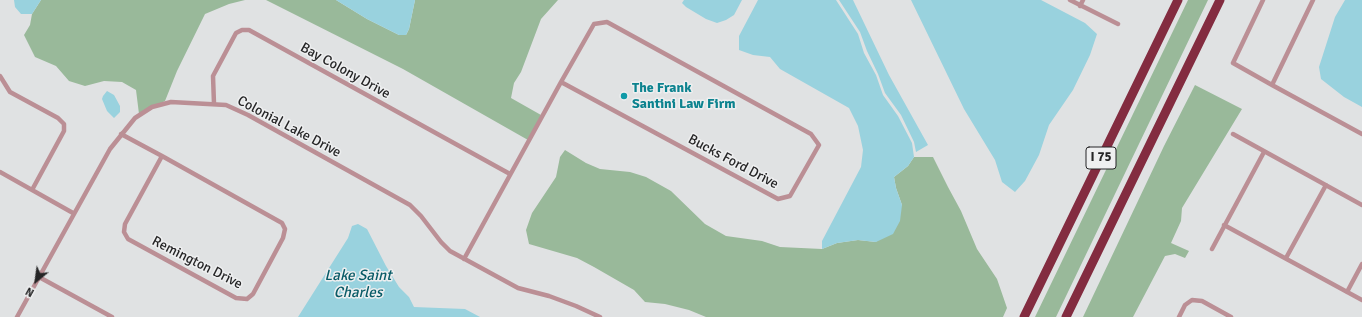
<!DOCTYPE html>
<html>
<head>
<meta charset="utf-8">
<style>
  body { margin:0 }
  #map { position:relative; width:1362px; height:317px; overflow:hidden; background:#e0e2e3; font-family:Signika,sans-serif }
  canvas { display:block }
  .north { position:absolute; left:16px; top:261px; width:40px; height:40px; -webkit-text-stroke:3px #eeeff0; paint-order:stroke; rotate:209deg; font-size:11px; font-weight:700; line-height:16px; text-align:center; color:#252526 }
  .north::after { content:''; display:block; margin:auto; width:14px; height:18px; background:#252526; clip-path:polygon(50% 0,100% 100%,50% 72%,0 100%) }
</style>
</head>
<body>
<div id="map">
<canvas width="1362" height="317"></canvas>
<div class="north">N</div>
</div>
<script>
const c = document.querySelector('canvas').getContext('2d');
c.lineJoin = 'round';
function fill(path, color) {
  c.fillStyle = color;
  c.fill(path, 'evenodd');
}
function toPath(rows) {
  const path = new Path2D();
  for (const r of rows) {
    path.moveTo(r[0], r[1]);
    for (let i = 2; i < r.length; i += 2) path.lineTo(r[i], r[i + 1]);
  }
  return path;
}
function strokePath(path, color, width, dash) {
  c.strokeStyle = color;
  c.lineWidth = width;
  c.lineCap = dash ? 'butt' : 'round';
  c.setLineDash(dash || []);
  c.stroke(path);
}
function label(font, color, halo, rows, align = 'center') {
  c.font = font + ' Signika,sans-serif';
  c.lineWidth = 3;
  c.setLineDash([]);
  c.textBaseline = 'middle';
  c.strokeStyle = halo;
  c.fillStyle = color;
  for (const [text, x, y, turn = 0] of rows) {
    c.save();
    c.translate(x, y);
    c.rotate((+turn || 0) * Math.PI / 180);
    c.textAlign = isNaN(turn) ? turn : align;
    if (halo) c.strokeText(text, 0, 0);
    c.fillText(text, 0, 0);
    c.restore();
  }
}
const green = toPath([
  [41,0,245,0,229,4,205,14,177,71,165,101,139,114,136,90,122,82,104,81,85,86,69,81,56,66,35,57,24,35,30,25,32,14],
  [266,0,336,0,367,19,399,35,406,35,409,29,415,0,558,0,541,19,521,72,514,83,511,98,541,115,528,140,403,69],
  [1188,0,1208,0,1056,317,1035,317],
  [1195,85,1242,109,1182,208,1181,221,1171,243,1189,251,1185,258,1175,254,1165,256,1133,317,1083,317,1164,146],
  [565,150,586,163,600,169,630,172,646,177,671,191,705,224,726,236,762,241,780,247,822,249,837,243,858,240,876,242,902,205,896,188,894,177,908,166,914,157,933,157,948,187,961,211,977,249,997,279,1007,308,1003,317,706,317,689,310,665,304,645,302,634,290,594,267,577,258,529,244,526,230,532,213,556,177,560,157]
]);
const water = toPath([
  [14,0,41,0,32,14,21,14,15,7],
  [336,0,415,0,409,29,406,35,399,35,367,19],
  [684,0,742,0,734,15,726,20,717,23,706,19,686,7,682,3],
  [758,0,836,0,858,34,864,53,876,75,883,95,898,116,912,143,914,157,908,166,894,177,896,188,902,205,900,221,893,234,876,242,858,240,837,243,822,249,822,241,861,167,863,150,858,126,849,108,780,69,770,57,753,55,739,50,739,36],
  [839,0,853,0,889,75,928,145,916,152,914,142,901,115,885,93,878,74,867,51,860,32],
  [911,0,1041,0,1085,23,1097,34,1090,55,1073,90,1049,125,1039,155,1025,181,1015,192,1002,182,995,160,964,109],
  [1345,0,1362,0,1362,107,1344,97,1321,79,1319,67,1335,17],
  [107,91,114,95,120,106,120,112,114,118,107,111,102,99,103,96],
  [358,224,367,229,386,266,399,287,409,297,414,307,465,309,480,317,298,317,348,238,352,226]
]);
const street = toPath([
  [1070,0,1118,24],
  [1263,0,1233,63,1272,85,1362,134],
  [1080,6,1083,0],
  [607,22,811,134,819,145,790,196,778,199,561,82,594,24,607,22],
  [0,76,10,92,58,118,64,124,64,131,32,190],
  [1272,85,1313,0],
  [214,104,213,76,236,33,242,30,249,30,510,174],
  [121,134,162,156],
  [1233,134,1362,205],
  [162,156,282,223,285,229,283,238,253,294,247,299,236,298,128,239,124,232,125,224,162,156],
  [0,172,73,213],
  [1224,225,1362,300],
  [1212,249,1264,152],
  [1286,258,1326,185],
  [464,259,561,82],
  [39,277,112,317],
  [1347,292,1362,264],
  [17,317,110,149,135,118,152,107,171,102,226,105,248,115,410,205,421,216,441,242,450,251,518,288,549,296,576,306,600,317],
  [1179,317,1185,305,1192,300,1202,301,1231,317]
]);
const highway = toPath([
  [1024,317,1178,0],
  [1066,317,1220,0]
]);
const markers = [
  [624,96,4,"#0f9aa8"]
];
const shields = [
  [1101,158,30]
];
const shieldNames = [
  ["I 75",1101,158]
];
const streetNames = [
  ["Bay Colony Drive",345,71,29],
  ["Colonial Lake Drive",289,127,28],
  ["Bucks Ford Drive",733,162,28],
  ["Remington Drive",197,263,27]
];
const cultureNames = [
  ["The Frank",632,88],
  ["Santini Law Firm",632,104]
];
const waterNames = [
  ["Lake Saint",358,276],
  ["Charles",358,293]
];
fill(green, '#99b99a');
fill(water, '#99d2de');
strokePath(street, '#bb8f95', 4.5);
strokePath(highway, '#832c40', 9);
for (const [x, y, r, color] of markers) {
  const dot = new Path2D();
  dot.arc(x, y, r, 0, 2 * Math.PI);
  c.fillStyle = color;
  c.fill(dot);
  strokePath(dot, '#eeeff0', 1.5);
}
for (const [x, y, w] of shields) {
  const box = new Path2D();
  box.roundRect(x - w / 2, y - 11, w, 22, 3);
  c.fillStyle = '#eeeff0';
  c.fill(box);
  strokePath(box, '#252526', 1);
}
label('bold 13px', '#252526', null, shieldNames);
label('14px', '#252526', '#eeeff0', streetNames);
label('bold 14px', '#0d838f', '#eeeff0', cultureNames, 'left');
label('italic 15px', '#095b67', '#eeeff0', waterNames);
</script>
</body>
</html>
